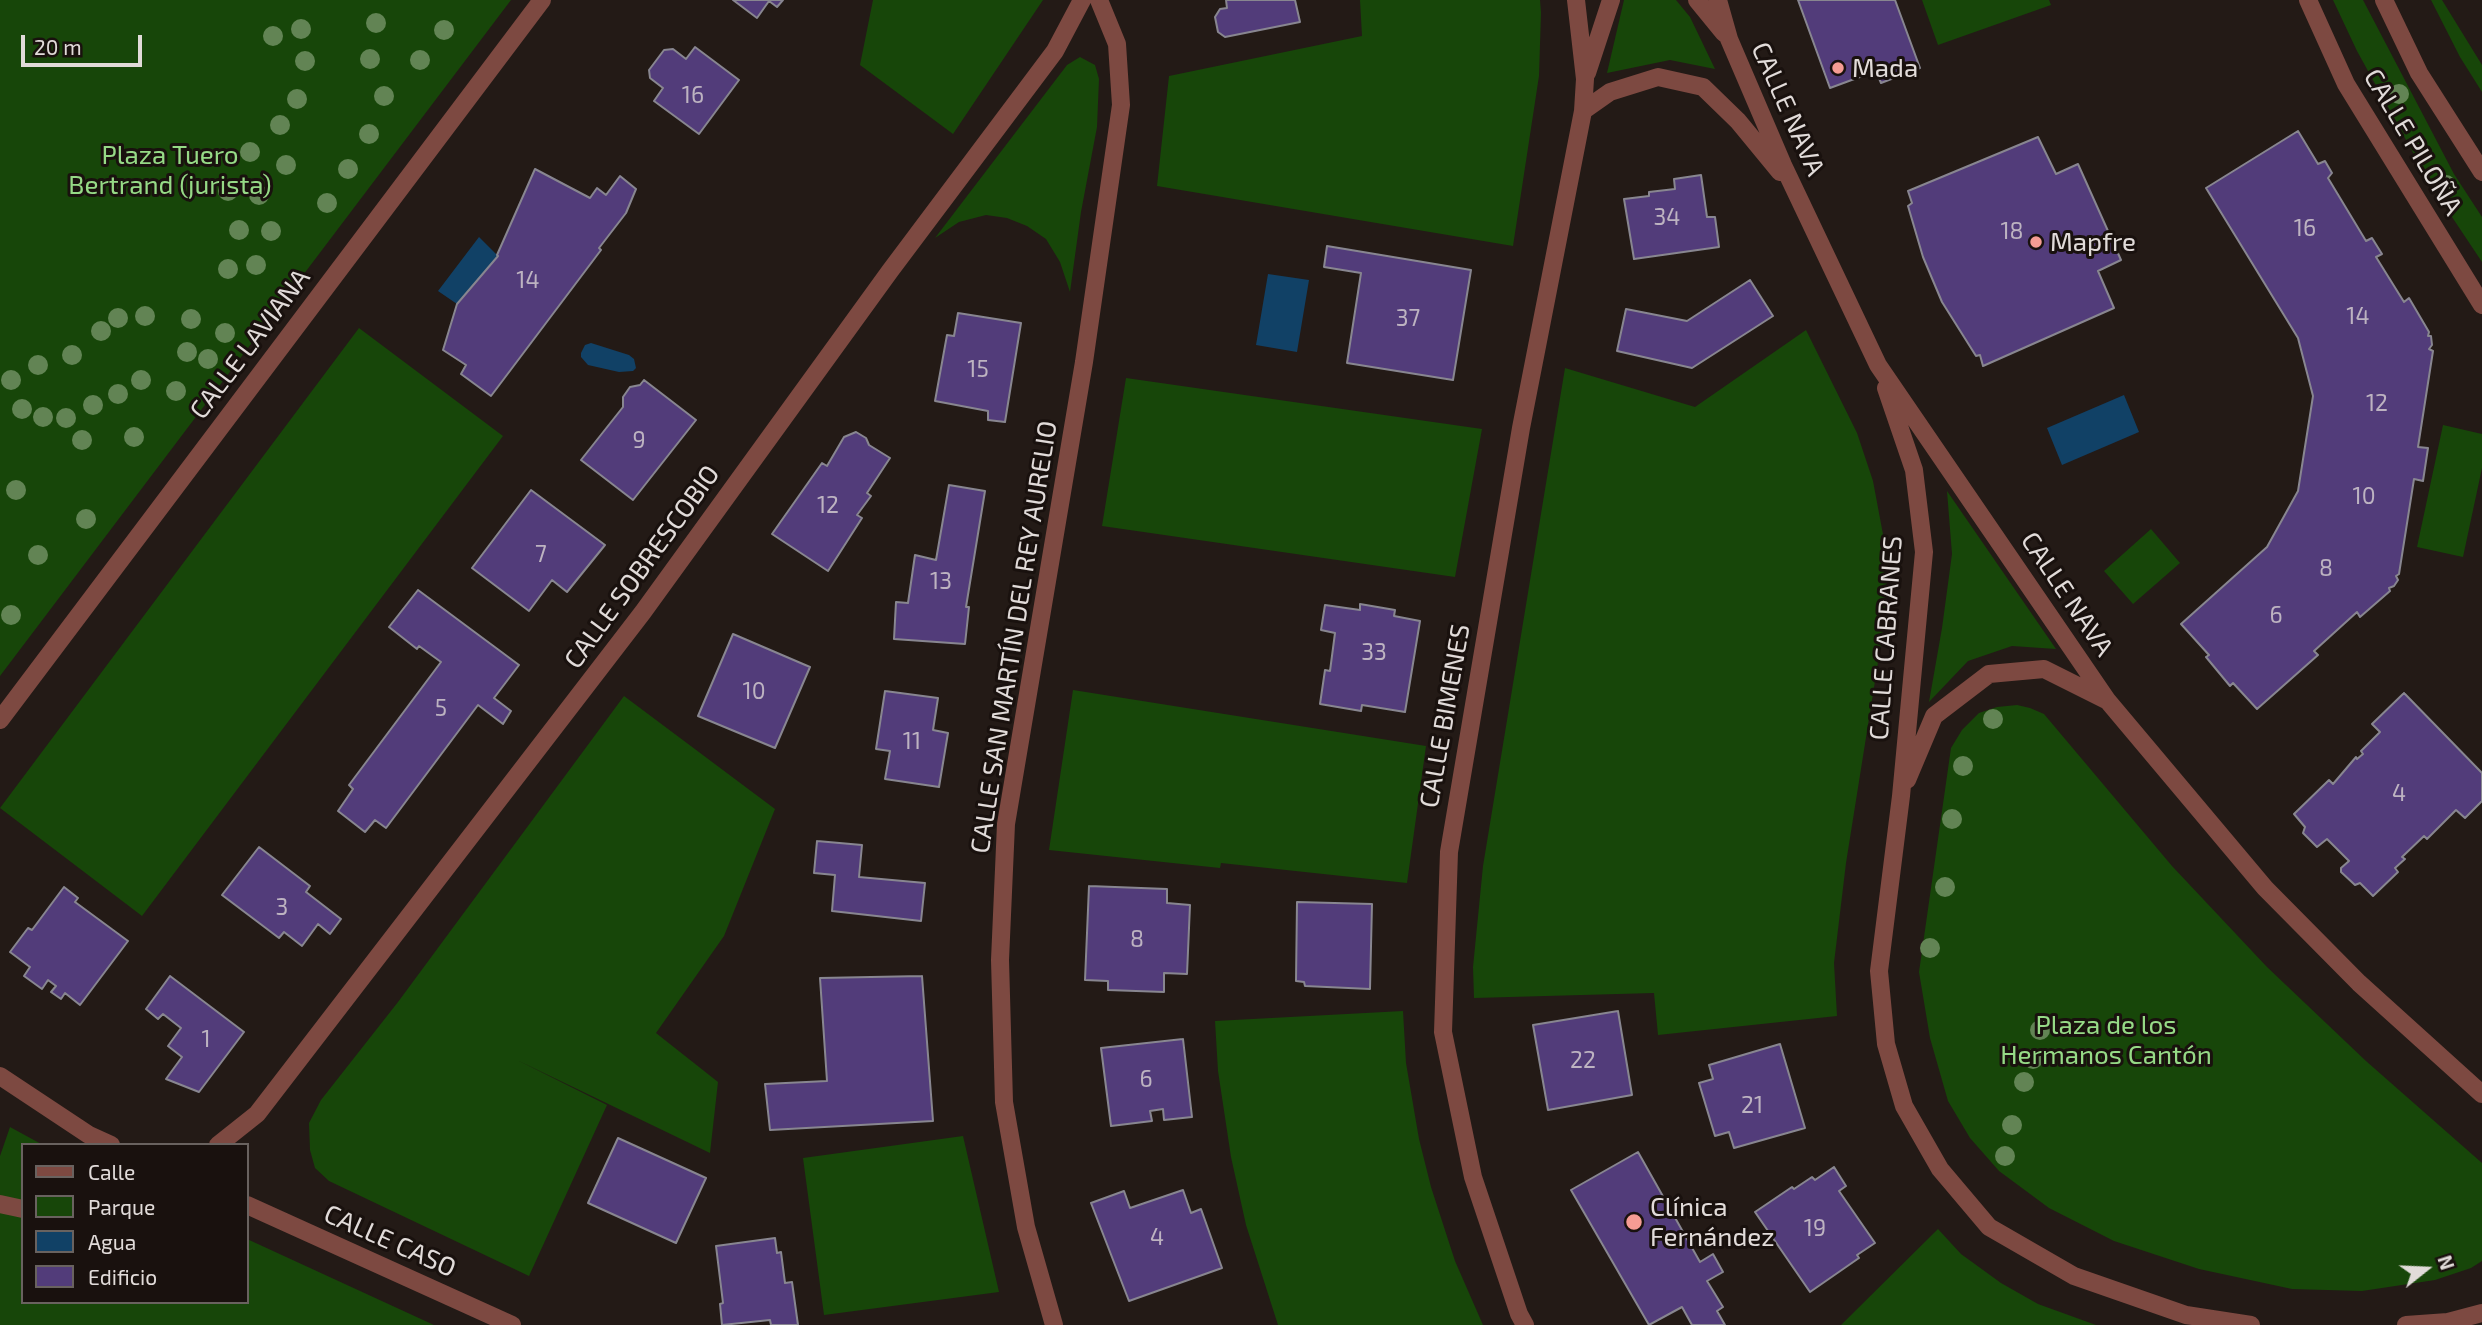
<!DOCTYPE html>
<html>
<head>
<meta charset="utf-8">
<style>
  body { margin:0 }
  #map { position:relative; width:2482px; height:1325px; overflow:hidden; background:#231a16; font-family:"Exo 2",sans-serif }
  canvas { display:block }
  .legend { position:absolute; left:21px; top:1143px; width:228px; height:161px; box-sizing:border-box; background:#19110e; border:2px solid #69625f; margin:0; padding:9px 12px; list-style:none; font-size:21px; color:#e1dbd9 }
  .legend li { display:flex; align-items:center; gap:14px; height:35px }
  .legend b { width:35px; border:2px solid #69625f }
  .north { position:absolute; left:2391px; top:1234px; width:70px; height:70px; -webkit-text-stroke:5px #19110e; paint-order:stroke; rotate:72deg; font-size:19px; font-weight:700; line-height:28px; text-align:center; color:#e1dbd9 }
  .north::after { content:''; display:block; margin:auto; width:24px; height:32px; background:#e1dbd9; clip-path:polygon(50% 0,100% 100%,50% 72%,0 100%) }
  .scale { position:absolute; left:21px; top:35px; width:121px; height:32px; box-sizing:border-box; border:4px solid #e1dbd9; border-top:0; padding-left:9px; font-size:21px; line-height:24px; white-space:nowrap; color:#e1dbd9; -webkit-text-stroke:5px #19110e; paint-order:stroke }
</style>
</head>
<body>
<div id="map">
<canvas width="2482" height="1325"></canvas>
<ul class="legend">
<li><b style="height:9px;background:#7d4941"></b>Calle</li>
<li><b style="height:19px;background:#174609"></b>Parque</li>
<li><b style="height:19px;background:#114166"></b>Agua</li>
<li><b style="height:19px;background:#523c7a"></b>Edificio</li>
</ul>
<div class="north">N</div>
<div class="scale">20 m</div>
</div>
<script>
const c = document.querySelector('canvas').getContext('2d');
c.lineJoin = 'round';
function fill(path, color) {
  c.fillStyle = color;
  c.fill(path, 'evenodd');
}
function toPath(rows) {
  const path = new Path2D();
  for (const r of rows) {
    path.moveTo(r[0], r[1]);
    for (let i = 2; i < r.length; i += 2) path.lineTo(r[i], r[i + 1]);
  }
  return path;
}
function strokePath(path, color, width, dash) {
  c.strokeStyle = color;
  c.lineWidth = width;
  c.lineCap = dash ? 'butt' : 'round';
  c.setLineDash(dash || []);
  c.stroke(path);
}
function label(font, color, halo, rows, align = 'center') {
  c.font = font + ' "Exo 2",sans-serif';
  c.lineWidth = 6;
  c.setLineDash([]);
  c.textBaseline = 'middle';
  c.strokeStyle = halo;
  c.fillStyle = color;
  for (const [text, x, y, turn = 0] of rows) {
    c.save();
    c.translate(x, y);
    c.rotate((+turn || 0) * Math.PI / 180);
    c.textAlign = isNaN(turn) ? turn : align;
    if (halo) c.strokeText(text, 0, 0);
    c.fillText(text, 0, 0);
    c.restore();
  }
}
const green = toPath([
  [0,0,511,0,0,676],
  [873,0,1043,0,953,134,860,65],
  [1360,0,1540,0,1541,13,1539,76,1513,246,1157,186,1169,76,1362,36],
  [1624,0,1676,0,1690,17,1715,69,1670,60,1607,73],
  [1922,0,2049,0,2051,5,1938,45],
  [2333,0,2363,0,2454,174,2482,217,2482,262,2432,187,2357,51],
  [2431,0,2442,0,2482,65,2482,92,2460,57],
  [1080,57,1095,65,1099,79,1097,127,1081,212,1070,292,1060,262,1046,239,1027,226,1007,218,986,215,959,222,935,238,1067,65],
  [359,328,503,436,142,916,0,808],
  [1806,330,1857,433,1873,481,1885,545,1887,581,1886,612,1846,863,1834,963,1837,1016,1658,1035,1654,993,1474,998,1473,967,1483,866,1565,368,1695,407],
  [1126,378,1482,429,1455,577,1102,526],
  [2443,425,2482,434,2482,468,2463,557,2417,547],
  [1947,491,2056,649,2012,646,1968,661,1929,702,1942,628,1952,554],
  [2151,529,2180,563,2133,604,2104,571],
  [1073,690,1426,746,1407,883,1221,863,1220,868,1049,850],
  [624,696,775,809,724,936,656,1033,718,1082,710,1153,517,1060,607,1105,529,1276,329,1181,315,1168,310,1150,309,1123,321,1100,398,1002],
  [2017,705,2030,708,2044,714,2172,866,2267,967,2366,1061,2482,1163,2482,1261,2471,1268,2435,1280,2362,1291,2292,1289,2199,1269,2114,1241,2049,1208,1999,1171,1970,1138,1948,1101,1930,1038,1919,972,1951,748,1962,730,1979,713,1997,707],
  [1403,1011,1406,1063,1419,1139,1431,1187,1455,1261,1483,1325,1278,1325,1246,1225,1231,1157,1218,1071,1215,1021],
  [10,1127,43,1145,23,1145,23,1302,247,1302,247,1239,434,1325,0,1325,0,1156],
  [963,1136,999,1292,824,1315,803,1158],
  [1938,1229,1961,1254,2001,1283,2038,1304,2096,1325,1841,1325]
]);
const water = toPath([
  [479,237,498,256,457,304,438,291],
  [1268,274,1309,280,1297,352,1256,345],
  [591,343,629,355,634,359,636,368,633,371,619,372,588,365,581,357,581,353,585,345],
  [2124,395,2139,432,2062,465,2047,428]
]);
const building = toPath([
  [733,0,783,0,777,7,769,1,757,18,733,0],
  [1226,0,1295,0,1300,22,1225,37,1218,32,1215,17,1220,9,1227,8,1226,0],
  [1798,0,1895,0,1920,68,1881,83,1876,71,1830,88,1798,0],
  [695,47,739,80,699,134,654,101,663,88,650,78,649,70,664,50,673,49,686,59,695,47],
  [2298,131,2318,164,2325,161,2332,173,2328,178,2366,241,2372,238,2382,254,2376,257,2404,302,2409,298,2429,332,2428,336,2431,336,2432,345,2429,349,2433,351,2418,447,2428,448,2423,481,2414,479,2399,574,2396,576,2398,580,2394,586,2389,588,2390,591,2360,617,2357,612,2314,651,2318,655,2257,709,2233,683,2230,686,2206,657,2209,655,2181,624,2267,547,2298,491,2313,396,2298,338,2206,188,2298,131],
  [2038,137,2056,174,2078,164,2121,260,2098,271,2114,308,1983,366,1980,355,1976,356,1942,302,1923,257,1908,206,1912,203,1908,191,2038,137],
  [535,169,590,198,597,188,606,195,620,176,636,189,626,213,599,248,601,250,491,396,461,374,466,365,443,350,457,304,498,256,497,255,535,169],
  [1701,175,1707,217,1715,217,1719,247,1634,259,1624,199,1649,196,1649,192,1675,189,1674,179,1701,175],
  [1327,246,1471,270,1453,380,1347,363,1361,273,1324,267,1327,246],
  [1750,280,1773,316,1692,368,1617,351,1626,309,1687,321,1750,280],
  [958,313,1021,323,1005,422,988,420,988,411,935,401,947,335,954,336,958,313],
  [644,380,696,420,633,500,581,460,623,407,623,397,630,387,640,385,644,380],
  [856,432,866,438,869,445,890,458,867,493,871,496,857,515,862,518,828,571,772,534,822,463,827,466,844,437,856,432],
  [949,485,985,491,966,607,969,607,965,644,894,639,896,602,908,603,915,555,936,560,949,485],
  [531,490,605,545,567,592,552,580,529,611,472,568,531,490],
  [418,590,519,665,494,698,511,711,503,724,478,705,386,828,375,820,365,832,338,811,353,789,349,785,441,662,419,646,417,649,389,627,418,590],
  [1360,604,1395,610,1394,616,1420,621,1405,712,1362,705,1361,711,1320,704,1325,670,1330,671,1335,633,1321,630,1325,605,1360,610,1360,604],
  [733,634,810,667,775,748,698,716,733,634],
  [885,691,938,698,933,730,948,733,939,787,885,779,890,751,876,749,885,691],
  [2404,693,2482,773,2482,801,2465,818,2456,810,2427,839,2424,836,2402,857,2405,859,2395,868,2398,872,2373,896,2360,883,2355,885,2341,872,2341,868,2349,861,2327,839,2317,847,2303,833,2305,827,2294,814,2329,780,2333,784,2356,757,2357,759,2363,754,2361,751,2380,732,2372,724,2404,693],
  [817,841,862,845,859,877,925,883,921,921,832,911,835,875,814,873,817,841],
  [259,847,310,886,306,892,341,919,330,934,318,924,302,946,284,932,279,938,222,895,259,847],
  [1089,886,1167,889,1167,903,1190,905,1187,974,1164,973,1164,992,1108,990,1108,981,1085,980,1089,886],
  [64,887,78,898,75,902,128,941,80,1005,65,993,61,999,51,992,56,986,48,980,42,989,24,976,30,967,10,952,28,928,32,930,64,887],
  [1297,902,1372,904,1370,989,1305,986,1304,982,1296,981,1297,902],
  [170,976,244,1032,199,1092,166,1079,182,1057,168,1046,181,1028,163,1014,158,1019,146,1009,170,976],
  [922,976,933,1121,770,1130,765,1084,827,1081,820,978,922,976],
  [1618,1011,1632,1095,1548,1110,1533,1025,1618,1011],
  [1183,1039,1192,1117,1164,1120,1163,1109,1150,1111,1152,1121,1111,1126,1101,1048,1183,1039],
  [1780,1044,1805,1128,1734,1148,1729,1132,1715,1136,1699,1083,1713,1079,1709,1065,1780,1044],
  [618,1138,706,1178,676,1243,588,1203,618,1138],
  [1638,1152,1700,1262,1713,1254,1723,1272,1707,1281,1723,1307,1717,1311,1725,1325,1692,1325,1682,1307,1649,1325,1571,1190,1638,1152],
  [1834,1167,1846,1186,1839,1191,1875,1243,1857,1255,1859,1258,1810,1292,1755,1212,1792,1187,1794,1189,1812,1177,1815,1180,1834,1167],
  [1183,1190,1191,1213,1201,1209,1222,1268,1129,1301,1091,1203,1124,1191,1130,1208,1183,1190],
  [775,1238,777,1253,781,1252,785,1283,792,1282,798,1325,771,1325,770,1320,722,1325,720,1304,723,1303,716,1246,775,1238]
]);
const lane = toPath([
  [0,1204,23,1209]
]);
const street = toPath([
  [1697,0,1724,33],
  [1718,0,1729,39,1783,165,1878,365,2107,700,2265,888,2359,983,2482,1094],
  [2308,0,2346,84,2482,305],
  [2384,0,2419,73,2482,172],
  [1587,73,1611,0],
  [1583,111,1610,92,1658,77,1703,87,1738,121,1780,172],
  [1886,388,1914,470,1924,552,1901,796,1879,971,1886,1044,1904,1106,1940,1169,1989,1227,2074,1276,2186,1315,2251,1325],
  [0,720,542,0],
  [1907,780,1934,716,1989,674,2044,669,2106,700],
  [0,1076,89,1135,111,1145],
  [218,1145,257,1114,643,612,890,271,1055,51,1082,0],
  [247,1205,512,1325],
  [1054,1325,1026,1227,1004,1102,1000,960,1006,824,1084,362,1121,105,1117,44,1099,0],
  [1525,1325,1519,1314,1473,1177,1443,1032,1449,852,1521,428,1583,111,1585,79,1576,0],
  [2406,1325,2448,1322,2482,1313]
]);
const trees = [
  [376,23],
  [301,29],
  [444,30],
  [273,36],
  [370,59],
  [420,60],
  [305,61],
  [2399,94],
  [384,96],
  [297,99],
  [280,125],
  [369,134],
  [250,152],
  [286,165],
  [348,169],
  [2446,185],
  [228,191],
  [259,195],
  [327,203],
  [239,230],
  [271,231],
  [256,265],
  [228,269],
  [145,316],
  [118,318],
  [191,319],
  [101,331],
  [225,333],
  [187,352],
  [72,355],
  [208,359],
  [38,365],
  [11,380],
  [141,380],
  [176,391],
  [118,394],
  [93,405],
  [22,409],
  [43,417],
  [66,418],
  [134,437],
  [82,440],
  [16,490],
  [86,519],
  [38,555],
  [11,615],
  [1993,719],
  [1963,766],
  [1952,819],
  [1945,887],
  [1930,948],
  [2040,1030],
  [2033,1059],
  [2024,1082],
  [2012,1125],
  [2005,1156]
];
const markers = [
  [1838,68,7,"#f59c94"],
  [2036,242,7,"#f59c94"],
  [1634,1222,9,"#f59c94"]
];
const numberNames = [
  ["16",693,95],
  ["34",1667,217],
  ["16",2305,228],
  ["18",2012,231],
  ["14",528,280],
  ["14",2358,316],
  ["37",1408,318],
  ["15",978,369],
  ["12",2377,403],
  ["9",639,440],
  ["10",2364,496],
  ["12",828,505],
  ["7",541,554],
  ["8",2326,568],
  ["13",941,581],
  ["6",2276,615],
  ["33",1374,652],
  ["10",754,691],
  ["5",441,708],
  ["11",912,741],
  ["4",2399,793],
  ["3",282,907],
  ["8",1137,939],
  ["1",206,1039],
  ["22",1583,1060],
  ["6",1146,1079],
  ["21",1752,1105],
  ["19",1815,1228],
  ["4",1157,1237]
];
const poiNames = [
  ["Mada",1852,68],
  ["Mapfre",2050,242],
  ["Clínica",1650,1207],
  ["Fernández",1650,1237]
];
const streetNames = [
  ["CALLE NAVA",1788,109,66],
  ["CALLE PILOÑA",2413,142,59],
  ["CALLE LAVIANA",250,344,-53],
  ["CALLE SOBRESCOBIO",642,567,-54],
  ["CALLE NAVA",2067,594,56],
  ["CALLE SAN MARTÍN DEL REY AURELIO",1014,637,-81],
  ["CALLE CABRANES",1886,638,-86],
  ["CALLE BIMENES",1445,716,-80],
  ["CALLE CASO",390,1241,24]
];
const parkNames = [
  ["Plaza Tuero",170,155],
  ["Bertrand (jurista)",170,185],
  ["Plaza de los",2106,1025],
  ["Hermanos Cantón",2106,1055]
];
fill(green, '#174609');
fill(water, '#114166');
fill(building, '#523c7a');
strokePath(building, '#888690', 2);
strokePath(lane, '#7d4941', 18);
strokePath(street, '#7d4941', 18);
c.fillStyle = '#628454';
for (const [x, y] of trees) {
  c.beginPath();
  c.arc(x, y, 10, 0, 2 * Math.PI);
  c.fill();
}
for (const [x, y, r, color] of markers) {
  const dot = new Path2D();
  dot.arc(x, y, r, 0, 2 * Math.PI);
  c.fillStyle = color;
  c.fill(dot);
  strokePath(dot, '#19110e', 2.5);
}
label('23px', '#bdb3c1', null, numberNames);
label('26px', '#e1dbd9', '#19110e', poiNames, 'left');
label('26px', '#e1dbd9', '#19110e', streetNames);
label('26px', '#96da86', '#19110e', parkNames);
</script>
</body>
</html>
